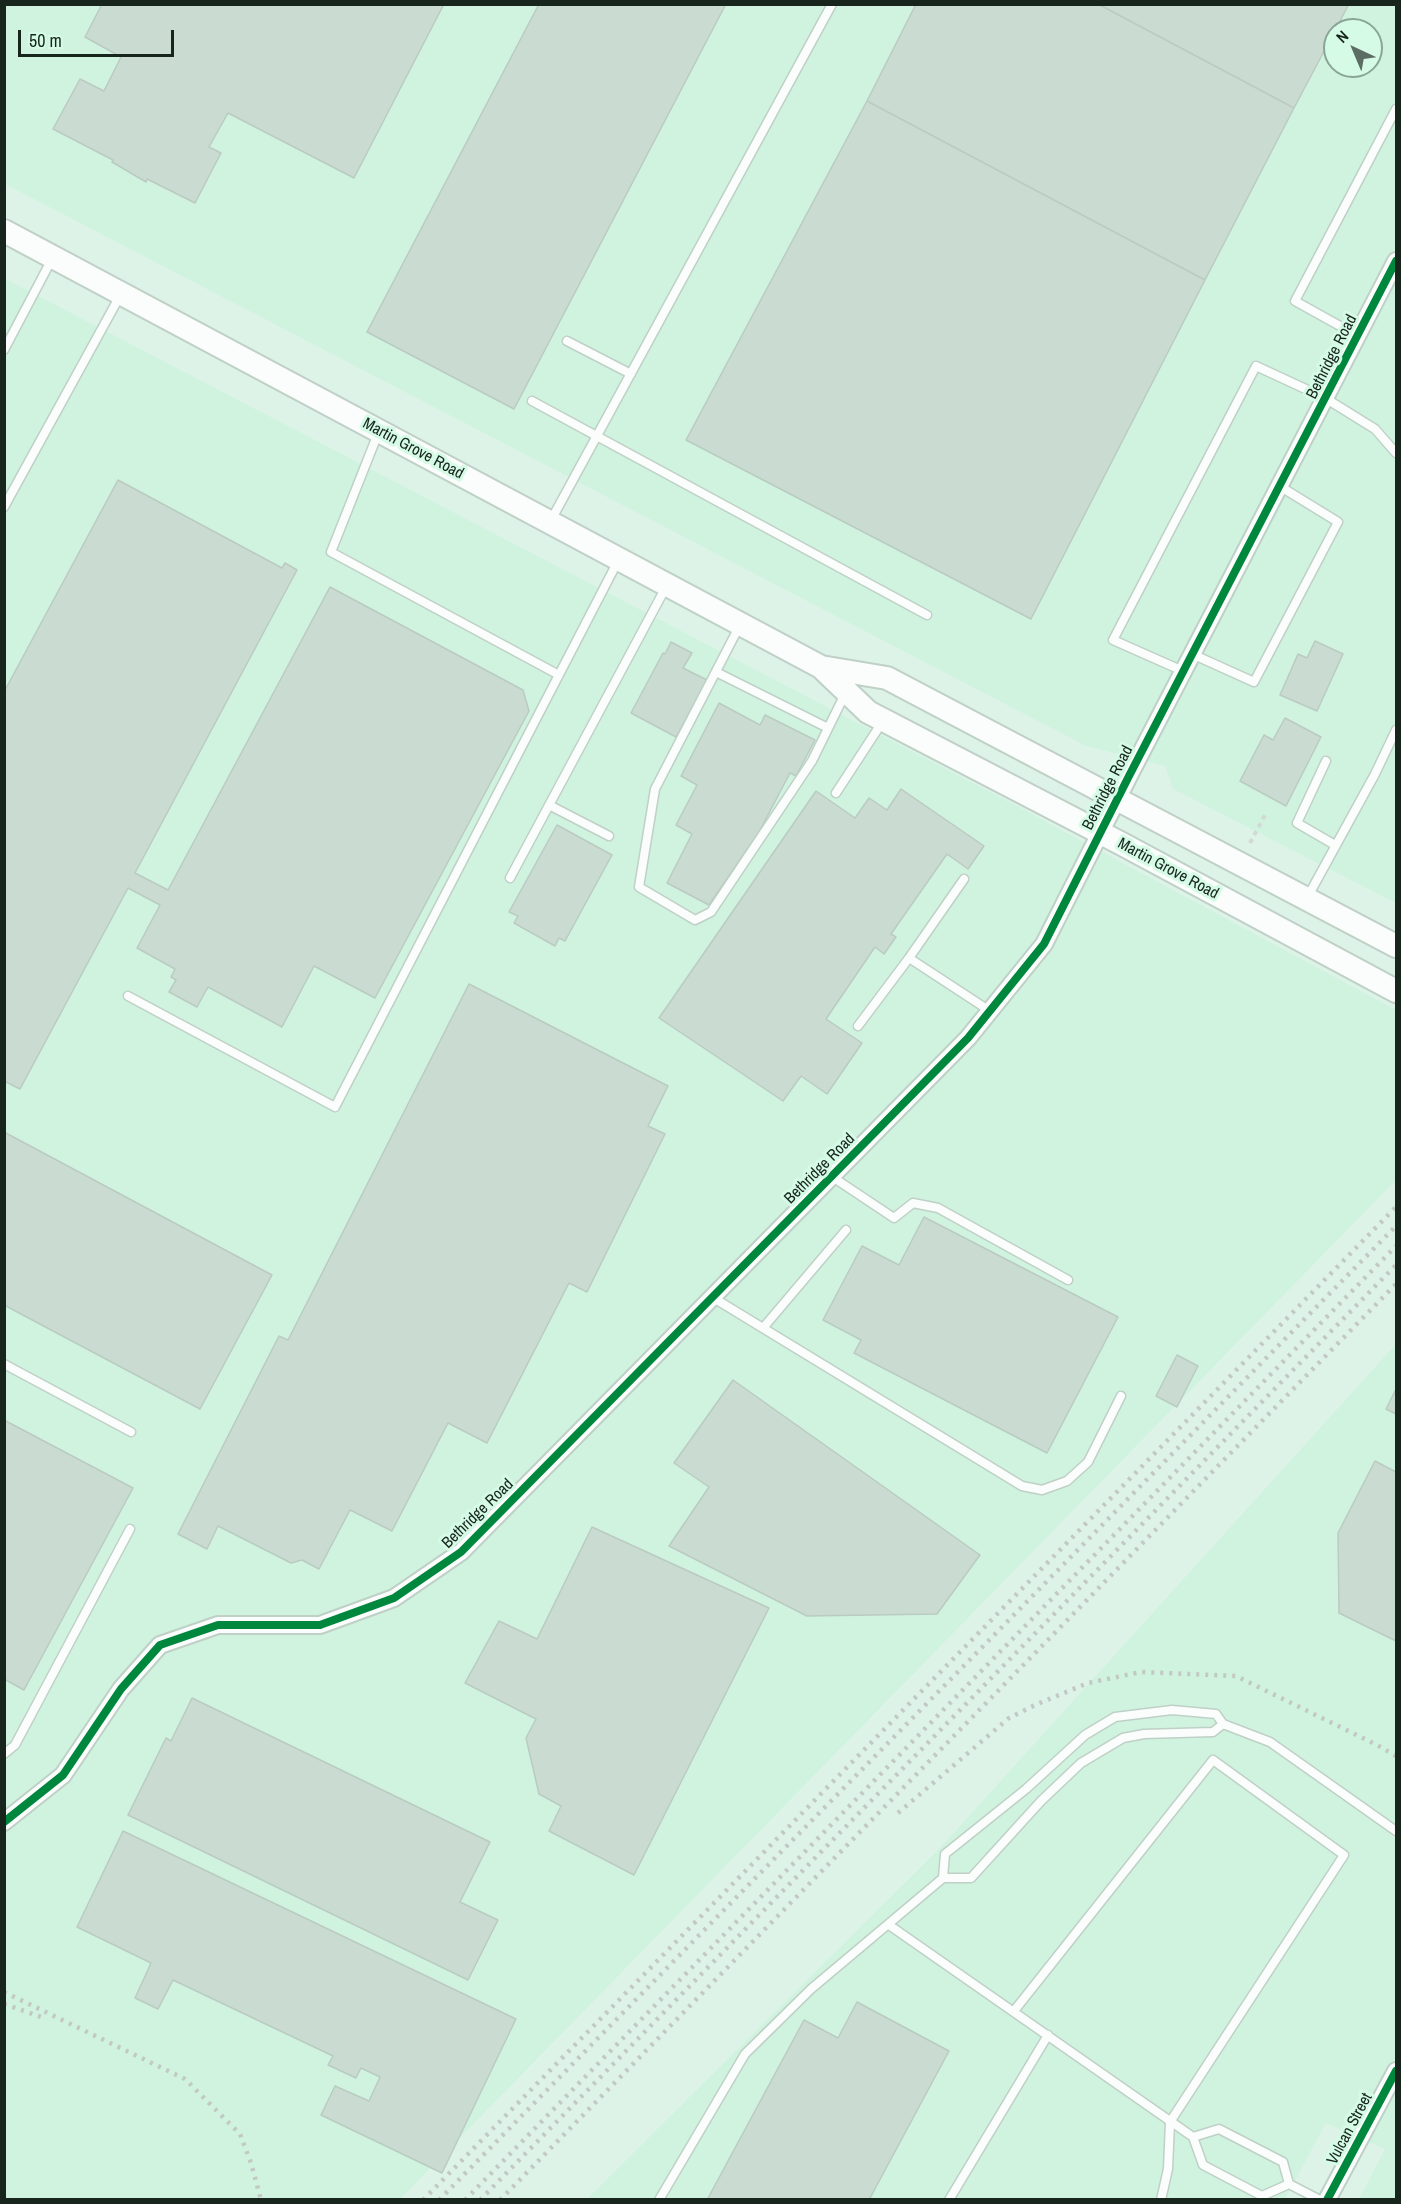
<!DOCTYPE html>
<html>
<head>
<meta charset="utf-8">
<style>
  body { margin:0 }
  #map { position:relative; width:1401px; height:2204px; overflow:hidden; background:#ddf3e7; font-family:"Archivo Narrow",sans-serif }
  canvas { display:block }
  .frame { position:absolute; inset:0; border:6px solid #17251d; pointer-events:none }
  .north { position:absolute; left:1323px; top:18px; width:60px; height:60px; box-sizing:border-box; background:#d5fbe6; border:2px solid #89a596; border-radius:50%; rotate:316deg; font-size:16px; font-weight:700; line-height:24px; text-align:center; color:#17251d }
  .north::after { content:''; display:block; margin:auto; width:21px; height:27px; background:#5c6d64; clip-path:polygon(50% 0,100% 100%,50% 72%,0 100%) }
  .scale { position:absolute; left:18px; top:30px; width:156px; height:27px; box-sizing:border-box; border:3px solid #17251d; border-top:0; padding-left:8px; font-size:18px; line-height:21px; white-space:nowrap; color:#17251d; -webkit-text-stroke:4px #d5fbe6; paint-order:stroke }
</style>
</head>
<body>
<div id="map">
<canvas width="1401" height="2204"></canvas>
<div class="frame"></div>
<div class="north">N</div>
<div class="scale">50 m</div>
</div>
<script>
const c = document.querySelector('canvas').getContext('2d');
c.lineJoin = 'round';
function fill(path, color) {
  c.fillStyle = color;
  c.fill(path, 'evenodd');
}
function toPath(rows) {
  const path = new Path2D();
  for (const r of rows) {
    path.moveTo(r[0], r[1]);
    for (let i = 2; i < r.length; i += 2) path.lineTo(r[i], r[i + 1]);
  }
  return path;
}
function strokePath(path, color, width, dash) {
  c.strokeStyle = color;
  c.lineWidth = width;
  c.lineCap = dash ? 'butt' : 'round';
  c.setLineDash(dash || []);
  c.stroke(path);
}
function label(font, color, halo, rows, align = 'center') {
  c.font = font + ' "Archivo Narrow",sans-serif';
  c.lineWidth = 6;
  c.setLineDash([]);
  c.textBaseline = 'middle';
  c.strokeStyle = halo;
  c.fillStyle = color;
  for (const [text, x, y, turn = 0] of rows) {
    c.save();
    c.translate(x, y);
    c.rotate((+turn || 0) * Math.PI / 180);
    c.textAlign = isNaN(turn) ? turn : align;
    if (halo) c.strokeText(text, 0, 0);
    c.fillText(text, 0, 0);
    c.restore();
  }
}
const built = toPath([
  [4,5,1396,5,1396,903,1173,789,1165,766,1086,746,5,184],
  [1335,30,1371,30,1371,66,1335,66],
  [4,278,1015,805,1396,1010,1396,1180,400,2199,5,2199],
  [1396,1344,1396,2199,1359,2199,1385,2149,1326,2123,1285,2199,586,2200,940,1848]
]);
const building = toPath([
  [102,4,444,4,354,178,228,113,209,147,221,153,195,203,147,179,146,182,112,162,113,160,53,129,80,79,104,91,121,57,85,37,102,4],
  [539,4,726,4,514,409,367,332,539,4],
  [916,4,1098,4,1294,108,1205,280,867,101,916,4],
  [1098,4,1349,4,1294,108,1098,4],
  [867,101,1205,280,1031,619,686,440,867,101],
  [118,480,282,568,285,563,297,570,135,873,168,890,330,587,523,690,529,711,375,998,314,966,282,1027,208,987,197,1007,169,992,176,980,171,977,175,969,137,948,160,905,128,888,20,1089,4,1081,4,692,118,480],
  [1315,641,1343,654,1317,711,1280,695,1298,654,1307,658,1315,641],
  [671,642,692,653,683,668,707,680,676,737,631,713,663,653,665,654,671,642],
  [719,703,760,725,765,715,815,740,796,776,790,773,759,832,709,905,667,883,692,834,676,825,697,785,681,776,719,703],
  [1285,718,1321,737,1286,806,1240,781,1264,735,1273,740,1285,718],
  [901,789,984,846,968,869,947,854,891,934,896,937,884,954,875,947,826,1019,862,1043,827,1094,801,1076,783,1101,659,1018,816,791,855,818,869,798,887,810,901,789],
  [557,825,612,855,565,941,559,938,555,946,514,923,518,916,509,912,557,825],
  [469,984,668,1086,648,1126,665,1134,587,1292,569,1283,487,1443,448,1423,392,1531,350,1510,319,1569,302,1560,291,1563,218,1526,207,1549,178,1534,279,1336,288,1340,469,984],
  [4,1132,272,1275,200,1409,4,1305,4,1132],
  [924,1217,1118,1317,1047,1453,854,1353,861,1340,823,1320,862,1246,899,1265,924,1217],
  [1177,1355,1198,1366,1177,1407,1156,1396,1177,1355],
  [733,1380,980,1555,937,1614,807,1616,669,1546,709,1487,674,1463,733,1380],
  [1396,1389,1396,1414,1386,1409,1396,1389],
  [4,1420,133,1488,24,1690,4,1679,4,1420],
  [1375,1461,1396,1472,1396,1641,1339,1613,1338,1533,1375,1461],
  [592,1527,769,1608,634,1875,549,1831,561,1806,539,1794,526,1738,536,1719,465,1683,499,1621,537,1639,592,1527],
  [192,1698,490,1842,460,1902,498,1920,468,1980,128,1815,166,1738,171,1741,192,1698],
  [123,1831,516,2019,442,2173,321,2115,335,2086,369,2101,380,2077,361,2068,356,2078,328,2065,333,2056,173,1980,158,2009,135,1998,151,1963,77,1927,123,1831],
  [857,2002,949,2051,869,2200,707,2200,804,2020,838,2038,857,2002]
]);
const path = toPath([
  [1250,843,1265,815]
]);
const lane = toPath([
  [1358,336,1295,301,1396,109],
  [567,341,631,374],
  [4,350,53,257],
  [532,401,927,615],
  [379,431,331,552,559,675],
  [4,507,121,294],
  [550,522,832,4],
  [740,625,655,789,639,887,695,920,711,912,812,761,845,694],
  [1192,654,1254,682,1338,522,1281,487],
  [1183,671,1113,640,1256,366,1325,398,1375,429,1396,453],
  [716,672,828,728],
  [1326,761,1297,823,1335,845],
  [836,793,883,721],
  [549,805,609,836],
  [510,878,666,587],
  [964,879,909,958,990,1011],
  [1307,898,1375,774,1396,730],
  [128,996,335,1107,619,559],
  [858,1026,909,958],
  [831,1176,894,1218,913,1203,938,1208,1068,1280],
  [712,1297,1022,1486,1042,1490,1067,1481,1088,1462,1121,1396],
  [763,1328,846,1230],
  [4,1364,131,1432],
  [1172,1710,1216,1714,1223,1724,1213,1732,1144,1734,1123,1738,1081,1763,1041,1801,971,1878,943,1878,945,1854,1026,1789,1085,1735,1115,1717,1172,1710],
  [1223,1724,1270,1742,1396,1831],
  [4,1754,15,1745,130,1529],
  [889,1925,1193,2137],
  [1014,2011,1213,1760,1344,1855,1170,2122,1168,2169,1161,2200],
  [1289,2184,1262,2196,1203,2165,1193,2137,1219,2129,1283,2162,1289,2184,1320,2200],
  [659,2200,745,2054,811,1989,943,1878],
  [949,2200,1048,2035]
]);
const street = toPath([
  [4,1822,63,1775,121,1689,160,1645,218,1625,320,1625,394,1598,461,1552,968,1038,1044,944,1130,774,1396,261],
  [1327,2200,1396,2071]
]);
const secondary = toPath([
  [4,231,821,667,868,712,1122,844,1396,991],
  [821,667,887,678,1396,946]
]);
const rail = toPath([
  [898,1813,1009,1718,1035,1705,1088,1683,1141,1672,1236,1676,1377,1745,1396,1756],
  [4,1992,185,2079,240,2134,251,2163,261,2200],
  [4,2004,44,2018],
  [423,2200,1396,1207],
  [439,2200,1396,1226],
  [465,2200,1396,1246],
  [480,2200,1396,1265],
  [500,2200,1396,1284]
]);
const cycleway = toPath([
  [4,1822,63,1775,121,1689,160,1645,218,1625,320,1625,394,1598,461,1552,968,1038,1044,944,1130,774,1396,261],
  [1327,2200,1396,2071]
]);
const streetNames = [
  ["Bethridge Road",1332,357,-63],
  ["Martin Grove Road",413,449,28],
  ["Bethridge Road",1108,788,-63],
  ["Martin Grove Road",1168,869,28],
  ["Bethridge Road",820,1169,-45],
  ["Bethridge Road",478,1514,-44],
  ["Vulcan Street",1350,2129,-62]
];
fill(built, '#d0f3df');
fill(building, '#cadbd1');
strokePath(building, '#bacbc2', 1.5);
strokePath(lane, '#bfd0c7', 11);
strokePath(street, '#bfd0c7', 20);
strokePath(secondary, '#bfd0c7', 26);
strokePath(path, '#d2d8d4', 4, [4.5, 4.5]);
strokePath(lane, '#fafdfb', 8);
strokePath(street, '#fafdfb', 16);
strokePath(secondary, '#fafdfb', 22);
strokePath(rail, '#c2c8c4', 4.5, [3, 6]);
strokePath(cycleway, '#00873e', 8);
label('16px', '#17251d', '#d5fbe6', streetNames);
</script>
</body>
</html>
